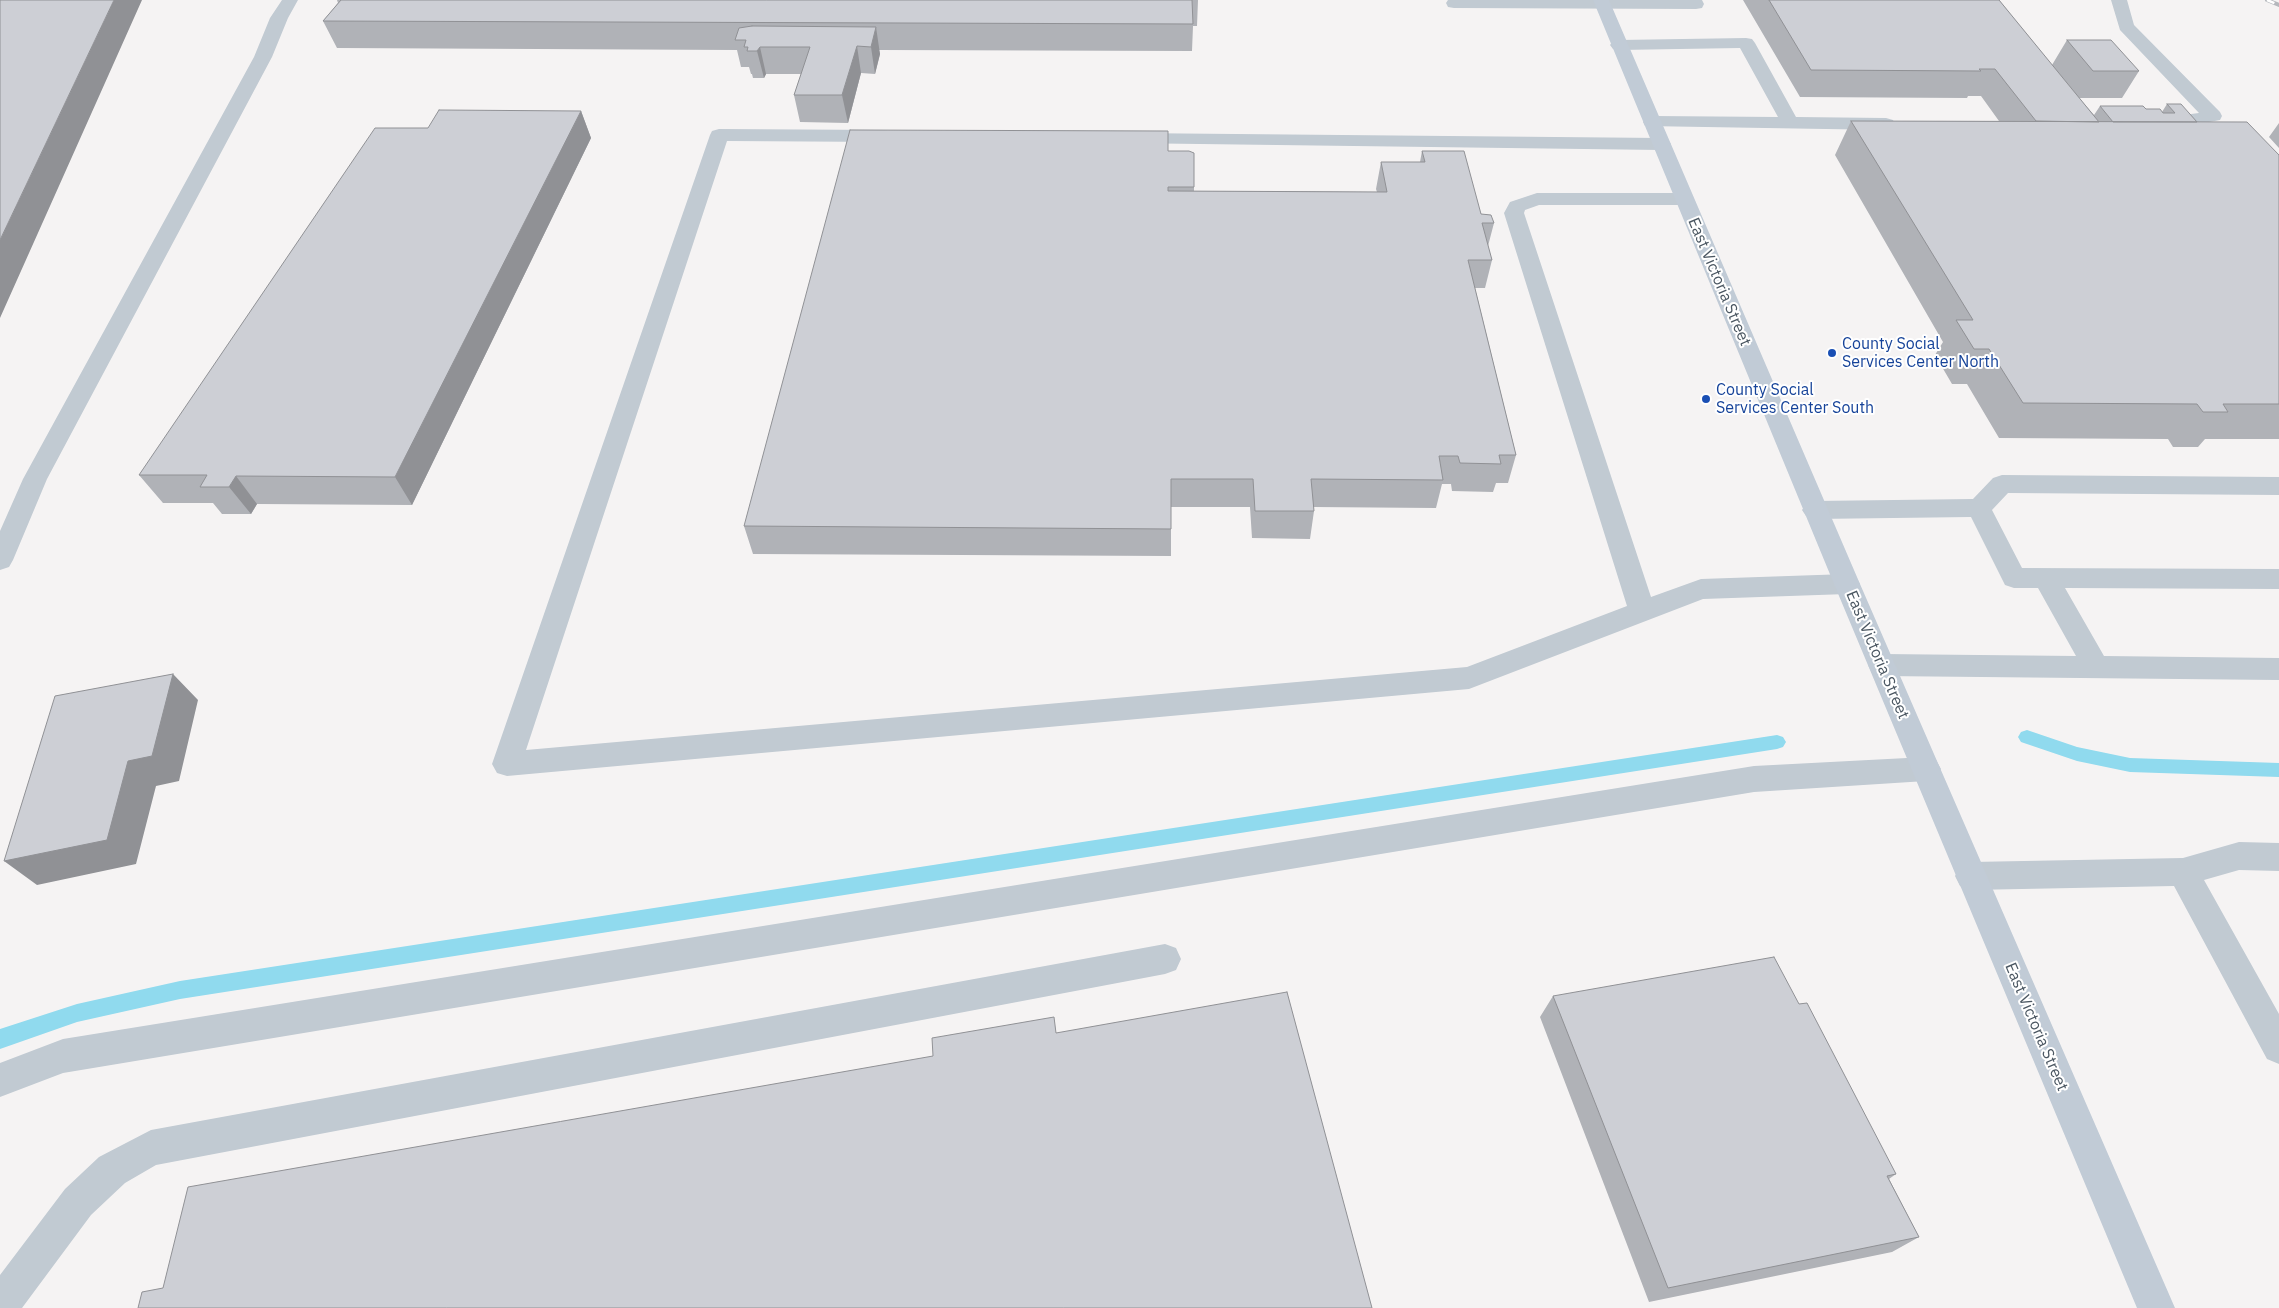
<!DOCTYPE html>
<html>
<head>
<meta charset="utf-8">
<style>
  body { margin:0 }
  canvas { display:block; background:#f5f3f3 }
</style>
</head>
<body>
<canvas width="2279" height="1308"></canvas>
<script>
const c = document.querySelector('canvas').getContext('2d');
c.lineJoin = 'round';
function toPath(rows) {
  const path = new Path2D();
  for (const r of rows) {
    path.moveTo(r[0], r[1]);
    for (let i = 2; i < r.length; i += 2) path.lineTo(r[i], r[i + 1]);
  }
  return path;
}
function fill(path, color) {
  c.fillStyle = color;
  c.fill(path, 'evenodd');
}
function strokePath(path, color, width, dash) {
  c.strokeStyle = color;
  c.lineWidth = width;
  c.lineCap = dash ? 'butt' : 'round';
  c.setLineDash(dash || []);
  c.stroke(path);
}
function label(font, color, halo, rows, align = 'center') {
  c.font = font + ' "IBM Plex Sans",sans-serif';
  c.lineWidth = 4;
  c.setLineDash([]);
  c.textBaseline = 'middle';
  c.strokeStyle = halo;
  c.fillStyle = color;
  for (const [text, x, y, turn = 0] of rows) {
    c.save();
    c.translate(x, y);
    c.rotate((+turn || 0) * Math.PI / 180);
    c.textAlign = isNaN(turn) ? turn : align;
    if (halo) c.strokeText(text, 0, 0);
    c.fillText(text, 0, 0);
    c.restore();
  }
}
const stream = toPath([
  [2027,730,2077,747,2130,758,2279,763,2279,777,2130,772,2077,761,2021,742,2018,737,2021,732,2027,730],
  [1777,735,1783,737,1786,742,1783,747,1777,749,180,999,77,1022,0,1049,0,1029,77,1004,180,981,1777,735]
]);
const lane = toPath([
  [282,0,298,0,288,18,272,57,47,479,13,560,9,567,0,570,0,531,23,479,254,57,270,18,282,0],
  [1448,0,1702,0,1704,4,1702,8,1696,9,1454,8,1448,7,1446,3,1448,0],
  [2111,0,2127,0,2134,25,2220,112,2222,116,2220,120,2177,128,2151,127,2149,123,2151,119,2199,113,2120,30,2111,0],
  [1746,38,1752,39,1755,43,1796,117,1886,118,1893,120,1895,124,1893,128,1886,130,1645,126,1643,122,1645,118,1652,116,1778,117,1740,48,1619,50,1613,49,1610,45,1613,41,1619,40,1746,38],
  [719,129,885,130,892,132,894,136,892,140,885,142,727,141,526,750,1467,667,1627,606,1504,213,1510,202,1537,193,1684,193,1691,195,1694,199,1691,203,1684,205,1539,205,1525,210,1524,213,1651,597,1701,579,1847,574,1856,577,1860,584,1856,591,1847,594,1703,599,1469,689,507,776,497,773,492,764,710,135,712,131,719,129],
  [1130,133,1661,138,1668,140,1671,144,1668,148,1661,150,1123,143,1120,139,1123,135,1130,133],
  [2002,475,2279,477,2279,495,2008,493,1992,510,2022,568,2279,569,2279,589,2065,588,2104,656,2279,658,2279,680,1882,676,1872,673,1868,665,1872,657,1882,654,2076,656,2038,588,2014,588,2005,585,1971,517,1815,519,1806,516,1802,510,1806,504,1815,501,1973,499,1993,478,2002,475],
  [1926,757,1936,760,1941,769,1936,778,1926,781,1754,792,63,1073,0,1097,0,1063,63,1039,1754,766,1926,757],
  [2239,842,2279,843,2279,871,2239,870,2204,880,2279,1014,2279,1064,2267,1059,2174,886,1971,890,1960,886,1955,876,1960,866,1971,862,2183,858,2239,842],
  [1165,944,1176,948,1181,959,1176,970,1165,974,156,1165,125,1183,91,1215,22,1308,0,1308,0,1275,65,1189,99,1157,151,1130,1165,944]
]);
const secondary = toPath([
  [1593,0,1609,0,1860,584,2175,1308,2137,1308,1834,584,1593,0]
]);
const rail = toPath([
  [2267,0,2279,5]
]);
const wall = toPath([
  [337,0,1198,0,1197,26,1193,26,1192,51,879,50,880,54,875,74,861,73,848,123,800,122,794,95,801,74,766,74,764,78,753,78,752,74,751,74,749,67,741,67,737,50,337,48,323,21,338,3],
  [1743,0,1999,0,2052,65,2067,40,2139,71,2122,98,2079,98,2094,115,2100,106,2146,109,2162,112,2167,104,2198,122,2279,155,2279,439,2205,439,2198,447,2173,447,2168,439,1999,438,1967,384,1952,384,1935,355,1943,342,1835,155,1851,121,1999,121,1981,96,1968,96,1967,98,1800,97],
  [581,111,591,138,412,505,257,504,251,514,222,514,213,503,163,503,139,475,428,128],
  [2279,123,2279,148,2269,137],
  [1422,151,1481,214,1494,223,1488,246,1492,260,1485,288,1475,288,1516,455,1508,483,1496,483,1493,492,1452,491,1451,484,1442,484,1436,508,1313,507,1314,511,1310,539,1252,538,1250,507,1171,507,1171,556,753,554,744,526,1194,153,1194,191,1377,192,1376,189,1381,162,1420,162],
  [1553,996,1799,1004,1896,1174,1889,1179,1919,1237,1892,1252,1649,1302,1540,1017]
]);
const shadedWall = toPath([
  [114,0,142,0,0,318,0,240],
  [876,27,880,54,875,74,871,47],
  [857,46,861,73,848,123,842,95],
  [760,47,766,74,764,78,757,51],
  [581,111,591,138,412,505,395,477],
  [236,476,257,504,251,514,229,487],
  [173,674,198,700,179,781,156,786,136,864,37,885,4,861,128,761]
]);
const building = toPath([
  [0,0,114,0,0,240,0,0],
  [341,0,1192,0,1193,24,323,21,341,0],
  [1769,0,1999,0,2099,122,2036,121,1995,69,1979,69,1981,71,1811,70,1769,0],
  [752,26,876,27,871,47,857,46,842,95,794,95,810,47,760,47,757,51,747,51,748,47,744,47,746,40,735,40,739,28,752,26],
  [2067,40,2111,40,2139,71,2093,71,2067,40],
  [2167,104,2181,104,2197,122,2113,122,2100,106,2143,106,2146,109,2160,109,2163,113,2175,113,2167,104],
  [439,110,581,111,395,477,236,476,229,487,200,487,207,475,139,475,375,128,428,128,439,110],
  [1851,121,2247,122,2279,155,2279,404,2223,404,2228,412,2203,412,2197,404,2023,403,1989,349,1974,349,1956,320,1973,320,1851,121],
  [850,130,1168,131,1168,151,1189,151,1194,153,1194,187,1168,187,1168,191,1387,192,1381,162,1425,162,1422,151,1464,151,1481,214,1491,215,1494,223,1482,223,1492,260,1468,260,1516,455,1499,455,1501,464,1460,463,1458,456,1439,456,1443,480,1311,479,1314,511,1255,511,1253,479,1171,479,1171,529,744,526,850,130],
  [173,674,152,756,128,761,107,840,4,861,55,696,173,674],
  [1774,957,1799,1004,1807,1003,1896,1174,1887,1176,1919,1237,1668,1288,1553,996,1774,957],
  [1287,992,1372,1308,138,1308,142,1292,163,1288,188,1187,933,1056,932,1038,1054,1017,1056,1033,1287,992]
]);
const markers = [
  [1832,353,5,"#1a4fb4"],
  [1706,399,5,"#1a4fb4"]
];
const streetNames = [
  ["East Victoria Street",1719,282,67],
  ["East Victoria Street",1877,655,67],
  ["East Victoria Street",2036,1027,67]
];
const transitNames = [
  ["County Social",1842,344],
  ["Services Center North",1842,362],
  ["County Social",1716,390],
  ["Services Center South",1716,408]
];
fill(stream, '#90daee');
fill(lane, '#c1cad2');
fill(secondary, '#c1cbd6');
strokePath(rail, '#b5b8bd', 4);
strokePath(rail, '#fff', 2.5, [8]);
fill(wall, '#b0b2b7');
fill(shadedWall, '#909195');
fill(building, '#cdcfd5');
strokePath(building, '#909195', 1);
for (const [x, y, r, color] of markers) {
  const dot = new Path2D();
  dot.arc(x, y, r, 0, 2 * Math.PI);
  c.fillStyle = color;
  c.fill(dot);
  strokePath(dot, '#fff', 2);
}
label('16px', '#4a5661', '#fff', streetNames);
label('16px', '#164399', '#fff', transitNames, 'left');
</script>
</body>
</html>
